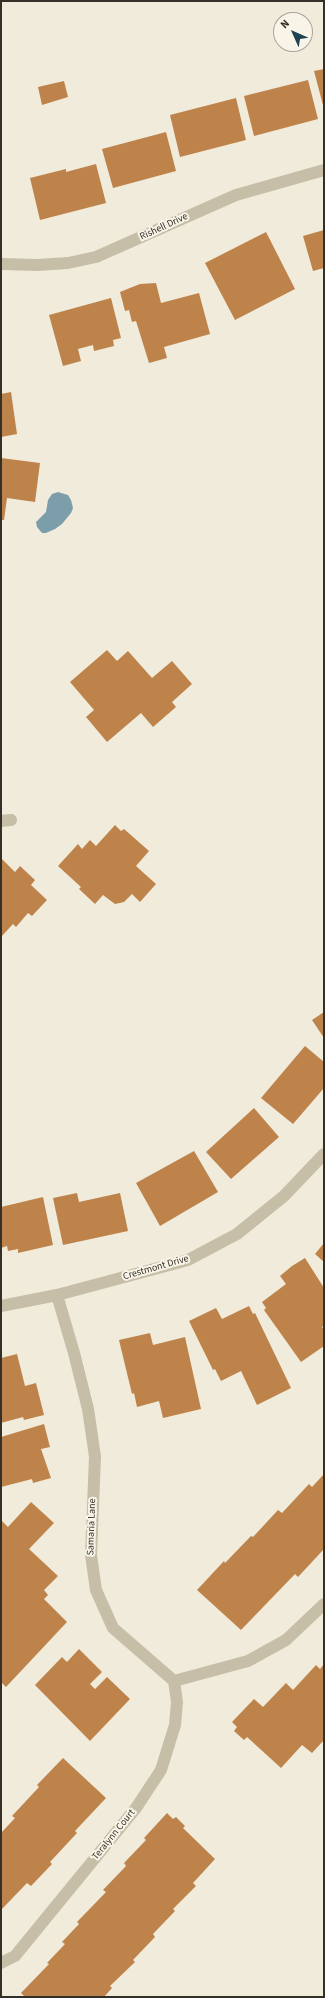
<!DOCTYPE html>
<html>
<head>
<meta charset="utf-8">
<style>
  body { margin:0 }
  #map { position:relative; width:325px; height:1998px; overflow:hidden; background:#f0ebdb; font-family:"Source Sans 3",sans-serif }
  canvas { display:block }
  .frame { position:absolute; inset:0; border:2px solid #342f27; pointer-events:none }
  .north { position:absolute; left:273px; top:12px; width:40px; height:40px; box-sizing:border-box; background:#f8f4e7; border:1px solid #aaa59a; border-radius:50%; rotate:315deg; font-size:11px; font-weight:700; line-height:16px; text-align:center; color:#342f27 }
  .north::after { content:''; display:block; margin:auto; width:14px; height:18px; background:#204353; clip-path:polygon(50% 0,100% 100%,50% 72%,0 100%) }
</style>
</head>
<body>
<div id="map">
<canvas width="325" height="1998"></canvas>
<div class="frame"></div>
<div class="north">N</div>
</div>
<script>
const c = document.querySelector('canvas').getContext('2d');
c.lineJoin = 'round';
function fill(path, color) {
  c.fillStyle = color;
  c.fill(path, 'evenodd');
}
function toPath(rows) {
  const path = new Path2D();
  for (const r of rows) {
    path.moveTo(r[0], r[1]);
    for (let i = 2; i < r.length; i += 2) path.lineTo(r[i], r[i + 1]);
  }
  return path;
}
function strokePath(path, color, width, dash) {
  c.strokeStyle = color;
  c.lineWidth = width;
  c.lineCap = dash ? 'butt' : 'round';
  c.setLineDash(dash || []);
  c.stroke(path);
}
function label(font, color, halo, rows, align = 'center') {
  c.font = font + ' "Source Sans 3",sans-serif';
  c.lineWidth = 4;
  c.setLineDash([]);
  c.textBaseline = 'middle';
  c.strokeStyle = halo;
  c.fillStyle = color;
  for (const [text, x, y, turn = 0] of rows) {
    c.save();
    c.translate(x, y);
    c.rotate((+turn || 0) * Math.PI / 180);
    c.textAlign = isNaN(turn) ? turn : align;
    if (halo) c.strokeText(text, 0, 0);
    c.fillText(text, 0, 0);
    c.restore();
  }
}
const water = toPath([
  [58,492,68,495,71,500,73,508,71,513,62,524,55,529,46,533,42,533,37,527,36,522,46,512,48,500,52,494]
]);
const building = toPath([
  [324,69,324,109,314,71],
  [308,80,318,119,254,136,244,96],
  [64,81,68,97,42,105,38,87],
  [236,98,246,140,180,157,170,115],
  [166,132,176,171,113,188,102,149],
  [96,164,106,203,40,220,30,178,66,169,66,172],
  [324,230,324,268,313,271,303,236],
  [266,232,295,289,235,320,205,263],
  [156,283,161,303,199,293,210,334,164,347,167,358,149,363,136,321,132,322,129,310,125,311,120,292,140,284],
  [111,298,121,338,113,340,114,346,94,351,93,345,78,349,81,361,63,366,49,315],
  [11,392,17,434,1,437,1,394],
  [1,458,40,463,35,502,7,498,4,520,1,520],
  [107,650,117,661,128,651,152,678,172,661,192,684,172,702,176,707,153,727,141,713,107,742,86,717,94,710,70,682],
  [115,825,121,831,124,829,149,851,136,866,156,884,140,902,132,894,124,902,115,904,103,895,95,904,79,889,81,887,58,866,78,844,82,849,90,840,96,846],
  [1,858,15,872,20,866,35,880,31,885,47,900,32,916,28,913,16,927,13,924,1,937],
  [324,1012,324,1038,312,1020],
  [305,1046,324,1062,324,1088,293,1124,261,1098],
  [254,1108,279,1137,231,1179,206,1152],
  [194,1151,218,1192,160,1226,136,1183],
  [77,1193,79,1202,120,1193,128,1231,63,1245,53,1198],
  [43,1197,53,1245,18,1253,18,1249,8,1251,7,1246,1,1248,1,1207],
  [324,1243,324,1262,315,1254],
  [305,1258,324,1288,324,1325,322,1327,324,1330,324,1346,301,1362,264,1310,266,1308,262,1302,286,1284,280,1276,292,1266],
  [249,1306,253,1314,255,1313,291,1388,257,1405,241,1371,221,1381,215,1369,213,1370,189,1321,216,1308,222,1319],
  [150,1333,153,1345,185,1337,201,1409,163,1418,159,1401,137,1407,134,1393,132,1394,119,1340],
  [17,1354,25,1386,36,1383,44,1415,24,1420,23,1417,1,1423,1,1358],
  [44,1424,50,1447,41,1449,51,1478,33,1483,32,1479,1,1487,1,1437],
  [324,1474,324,1549,298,1577,295,1574,241,1630,197,1590,224,1561,225,1563,251,1536,253,1537,278,1510,282,1513,309,1484,312,1487],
  [31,1502,54,1523,29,1549,58,1576,44,1590,48,1595,44,1599,67,1622,6,1687,1,1682,1,1520,8,1527],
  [79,1649,102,1672,90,1684,95,1689,107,1677,130,1699,90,1741,35,1685,62,1657,67,1662],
  [324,1664,324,1740,312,1753,302,1745,281,1768,247,1737,244,1740,234,1731,237,1727,232,1722,254,1699,263,1707,286,1683,293,1690,316,1665,320,1669],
  [63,1758,106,1798,75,1831,77,1833,50,1862,52,1864,31,1886,27,1883,1,1910,1,1833,15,1818,12,1816,39,1787,37,1785],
  [167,1813,173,1819,176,1817,185,1826,183,1828,215,1859,193,1883,196,1886,173,1909,175,1911,153,1934,155,1937,133,1960,135,1962,110,1986,112,1988,104,1997,25,1997,21,1993,49,1964,47,1963,65,1944,62,1942,79,1924,77,1922,106,1892,103,1890,126,1866,124,1863,146,1840,144,1838]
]);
const lane = toPath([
  [1,821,11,820],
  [92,1436,95,1457]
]);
const street = toPath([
  [1,264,37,265,68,263,96,257,236,195,324,170],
  [57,1295,74,1353,88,1409,92,1436],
  [1,1306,57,1295,188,1260,237,1234,284,1196,324,1154],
  [95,1457,91,1555,96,1590,113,1628,174,1681],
  [174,1681,248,1661,286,1640,324,1604],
  [1,1963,15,1956,136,1808,161,1770,175,1725,177,1702,174,1681]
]);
const streetNames = [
  ["Rishell Drive",164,227,-25],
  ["Crestmont Drive",156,1268,-16],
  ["Samaria Lane",92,1527,-88],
  ["Teralynn Court",114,1835,-51]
];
fill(water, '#7c9eab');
fill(building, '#be834a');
strokePath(lane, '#c7bea8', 12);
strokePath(street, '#c7bea8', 12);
label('10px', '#342f27', '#f8f4e7', streetNames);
</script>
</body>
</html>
